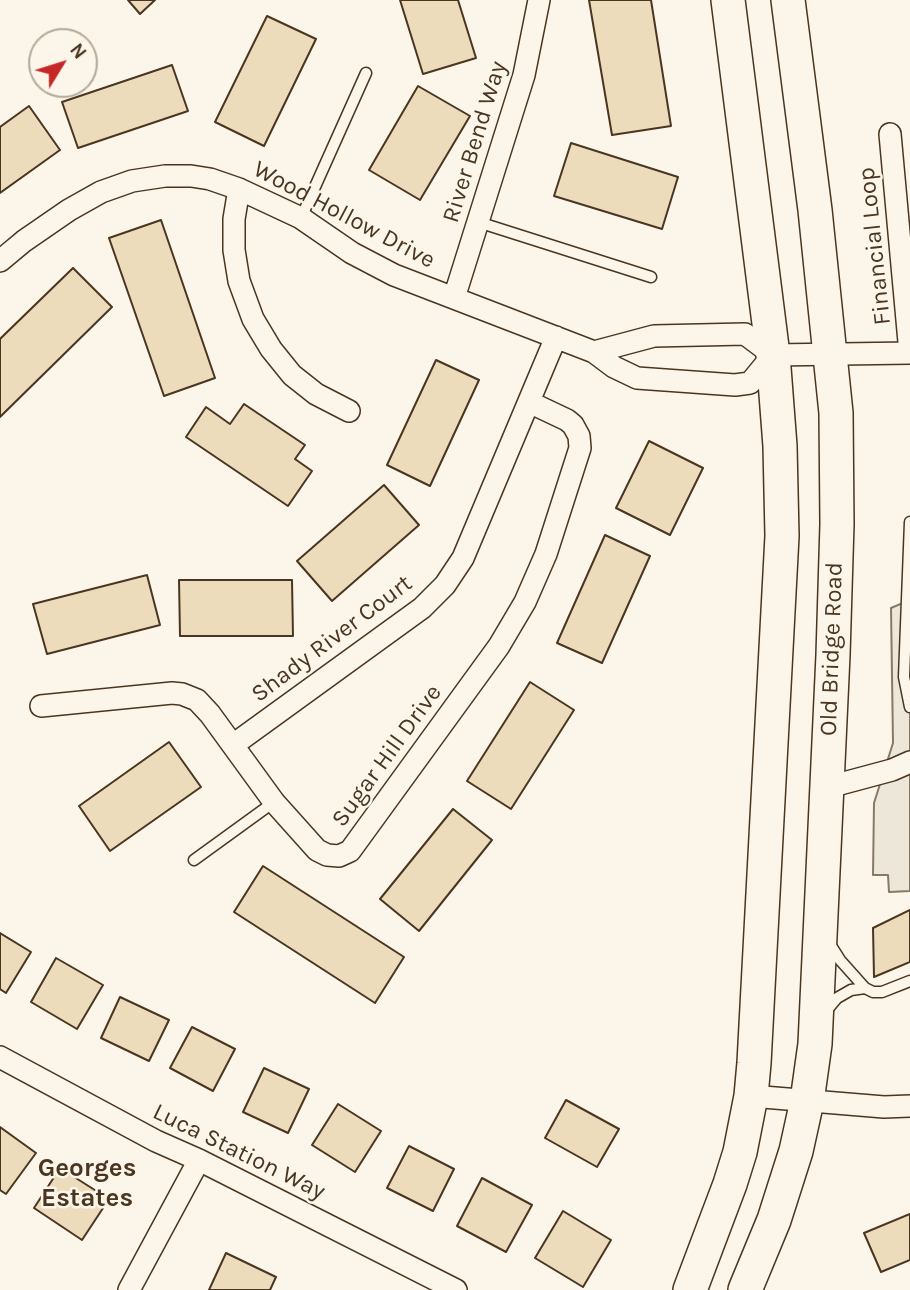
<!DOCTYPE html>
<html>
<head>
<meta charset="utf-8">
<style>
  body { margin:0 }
  #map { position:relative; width:910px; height:1290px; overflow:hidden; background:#fbf6e9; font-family:Karla,sans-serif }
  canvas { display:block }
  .north { position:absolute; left:28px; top:28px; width:70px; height:70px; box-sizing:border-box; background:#fbf6e9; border:2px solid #b4a999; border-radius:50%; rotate:52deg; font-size:19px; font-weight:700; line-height:28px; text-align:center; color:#4a3520 }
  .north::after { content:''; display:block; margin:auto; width:24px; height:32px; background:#c62828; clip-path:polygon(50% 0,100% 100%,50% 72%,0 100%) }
</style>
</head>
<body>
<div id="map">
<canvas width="910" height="1290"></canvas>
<div class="north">N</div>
</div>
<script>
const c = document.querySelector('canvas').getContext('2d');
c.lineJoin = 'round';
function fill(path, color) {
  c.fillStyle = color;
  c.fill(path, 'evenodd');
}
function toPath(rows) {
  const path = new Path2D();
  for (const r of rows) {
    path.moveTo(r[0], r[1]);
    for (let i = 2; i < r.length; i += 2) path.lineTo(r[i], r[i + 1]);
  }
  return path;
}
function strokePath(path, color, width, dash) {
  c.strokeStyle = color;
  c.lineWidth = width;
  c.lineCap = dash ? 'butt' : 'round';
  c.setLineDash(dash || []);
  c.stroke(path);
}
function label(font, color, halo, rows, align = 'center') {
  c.font = font + ' Karla,sans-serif';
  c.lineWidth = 5;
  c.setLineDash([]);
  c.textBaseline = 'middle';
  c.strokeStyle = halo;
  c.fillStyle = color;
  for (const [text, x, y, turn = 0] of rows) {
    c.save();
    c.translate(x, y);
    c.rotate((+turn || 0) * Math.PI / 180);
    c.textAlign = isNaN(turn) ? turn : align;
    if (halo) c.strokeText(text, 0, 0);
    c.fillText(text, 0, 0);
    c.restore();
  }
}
const parking = toPath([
  [910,600,910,891,889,892,888,875,873,875,874,803,893,743,891,608,910,600]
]);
const building = toPath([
  [128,0,155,0,140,14,128,0],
  [400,0,458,0,476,58,423,74,400,0],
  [589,0,651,0,671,126,612,135,589,0],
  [267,16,316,39,264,146,215,122,267,16],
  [172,65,188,111,78,148,62,102,172,65],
  [418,86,470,116,420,200,369,170,418,86],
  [29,106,60,150,0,193,0,127,29,106],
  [571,143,678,177,662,229,554,196,571,143],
  [161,220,215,378,164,396,109,238,161,220],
  [73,268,112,307,0,417,0,339,73,268],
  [436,360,479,380,430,486,387,465,436,360],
  [244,404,305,445,295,459,312,471,288,506,186,437,206,407,230,424,244,404],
  [649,441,703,468,670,535,616,508,649,441],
  [384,485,419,525,332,601,297,561,384,485],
  [605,535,650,556,602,663,557,643,605,535],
  [147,575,160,625,47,654,33,604,147,575],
  [179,580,292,580,293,636,180,636,179,580],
  [530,682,574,710,511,809,467,781,530,682],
  [169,742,201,787,110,851,79,806,169,742],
  [453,809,492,840,419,931,380,899,453,809],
  [263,866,404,957,375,1003,234,912,263,866],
  [910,910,910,962,874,977,873,928,910,910],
  [0,933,31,952,6,993,0,989,0,933],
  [56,958,103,985,77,1029,31,1002,56,958],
  [120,997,169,1020,149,1061,101,1038,120,997],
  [192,1027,235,1049,213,1091,170,1068,192,1027],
  [264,1068,309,1089,288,1133,243,1112,264,1068],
  [566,1100,619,1129,597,1167,545,1138,566,1100],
  [338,1104,381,1131,355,1172,312,1145,338,1104],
  [0,1127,36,1153,6,1194,0,1190,0,1127],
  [409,1146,454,1169,433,1211,387,1188,409,1146],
  [60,1168,109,1199,82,1240,34,1208,60,1168],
  [482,1178,532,1205,506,1252,457,1226,482,1178],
  [563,1211,611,1240,583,1287,535,1258,563,1211],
  [910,1214,910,1260,881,1272,864,1233,910,1214],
  [226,1253,276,1277,270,1290,209,1290,226,1253]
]);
const service = toPath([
  [301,218,366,73],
  [478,222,651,277],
  [910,522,904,677,910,707],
  [194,860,274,802],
  [828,941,840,960,865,988],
  [826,1011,837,998,851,990,865,988,873,992,882,992,910,981]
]);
const minor = toPath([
  [890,134,910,353],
  [239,189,234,219,234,250,239,281,253,319,271,349,292,375,316,394,349,411],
  [0,261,24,241,69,210,101,192,132,181,165,176,191,176,210,179,239,189,301,218,352,253,394,275,594,352,614,367,637,378,735,385,750,383,773,355],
  [454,298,524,75,539,0],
  [594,352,654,336,745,334,773,355,910,353],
  [41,706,172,693,182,694,197,700,210,714,274,802,317,850,327,855,339,856,350,851,499,646,525,602,546,554,580,448,579,436,573,425,567,420,529,402],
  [233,745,422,608,445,585,463,558,556,337],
  [825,788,892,770,910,762],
  [0,1057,156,1141,199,1160,456,1290],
  [751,1096,884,1107,910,1106],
  [129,1290,199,1160]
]);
const primary = toPath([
  [690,1290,730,1184,740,1152,751,1096,754,1063,782,536,780,446,773,355,728,0],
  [745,1290,774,1220,796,1151,807,1101,815,1044,833,655,837,524,836,413,815,210,788,0]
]);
const streetNames = [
  ["River Bend Way",475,142,-73],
  ["Wood Hollow Drive",344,215,28],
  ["Financial Loop",875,246,-96],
  ["Shady River Court",332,639,-37],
  ["Old Bridge Road",832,649,-88],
  ["Sugar Hill Drive",387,756,-54],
  ["Luca Station Way",239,1152,26]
];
const neighbourhoodNames = [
  ["Georges",87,1169],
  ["Estates",87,1199]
];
fill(parking, '#ede7d9');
strokePath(parking, '#887966', 2);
fill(building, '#ecdcbc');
strokePath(building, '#4a3520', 2);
strokePath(service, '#4a3520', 13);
strokePath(minor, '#4a3520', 24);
strokePath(primary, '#4a3520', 36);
strokePath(service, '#fbf6e9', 10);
strokePath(minor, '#fbf6e9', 21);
strokePath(primary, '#fbf6e9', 33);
label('24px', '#4a3520', '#fbf6e9', streetNames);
label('bold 26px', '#4a3520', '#fbf6e9', neighbourhoodNames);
</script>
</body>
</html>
